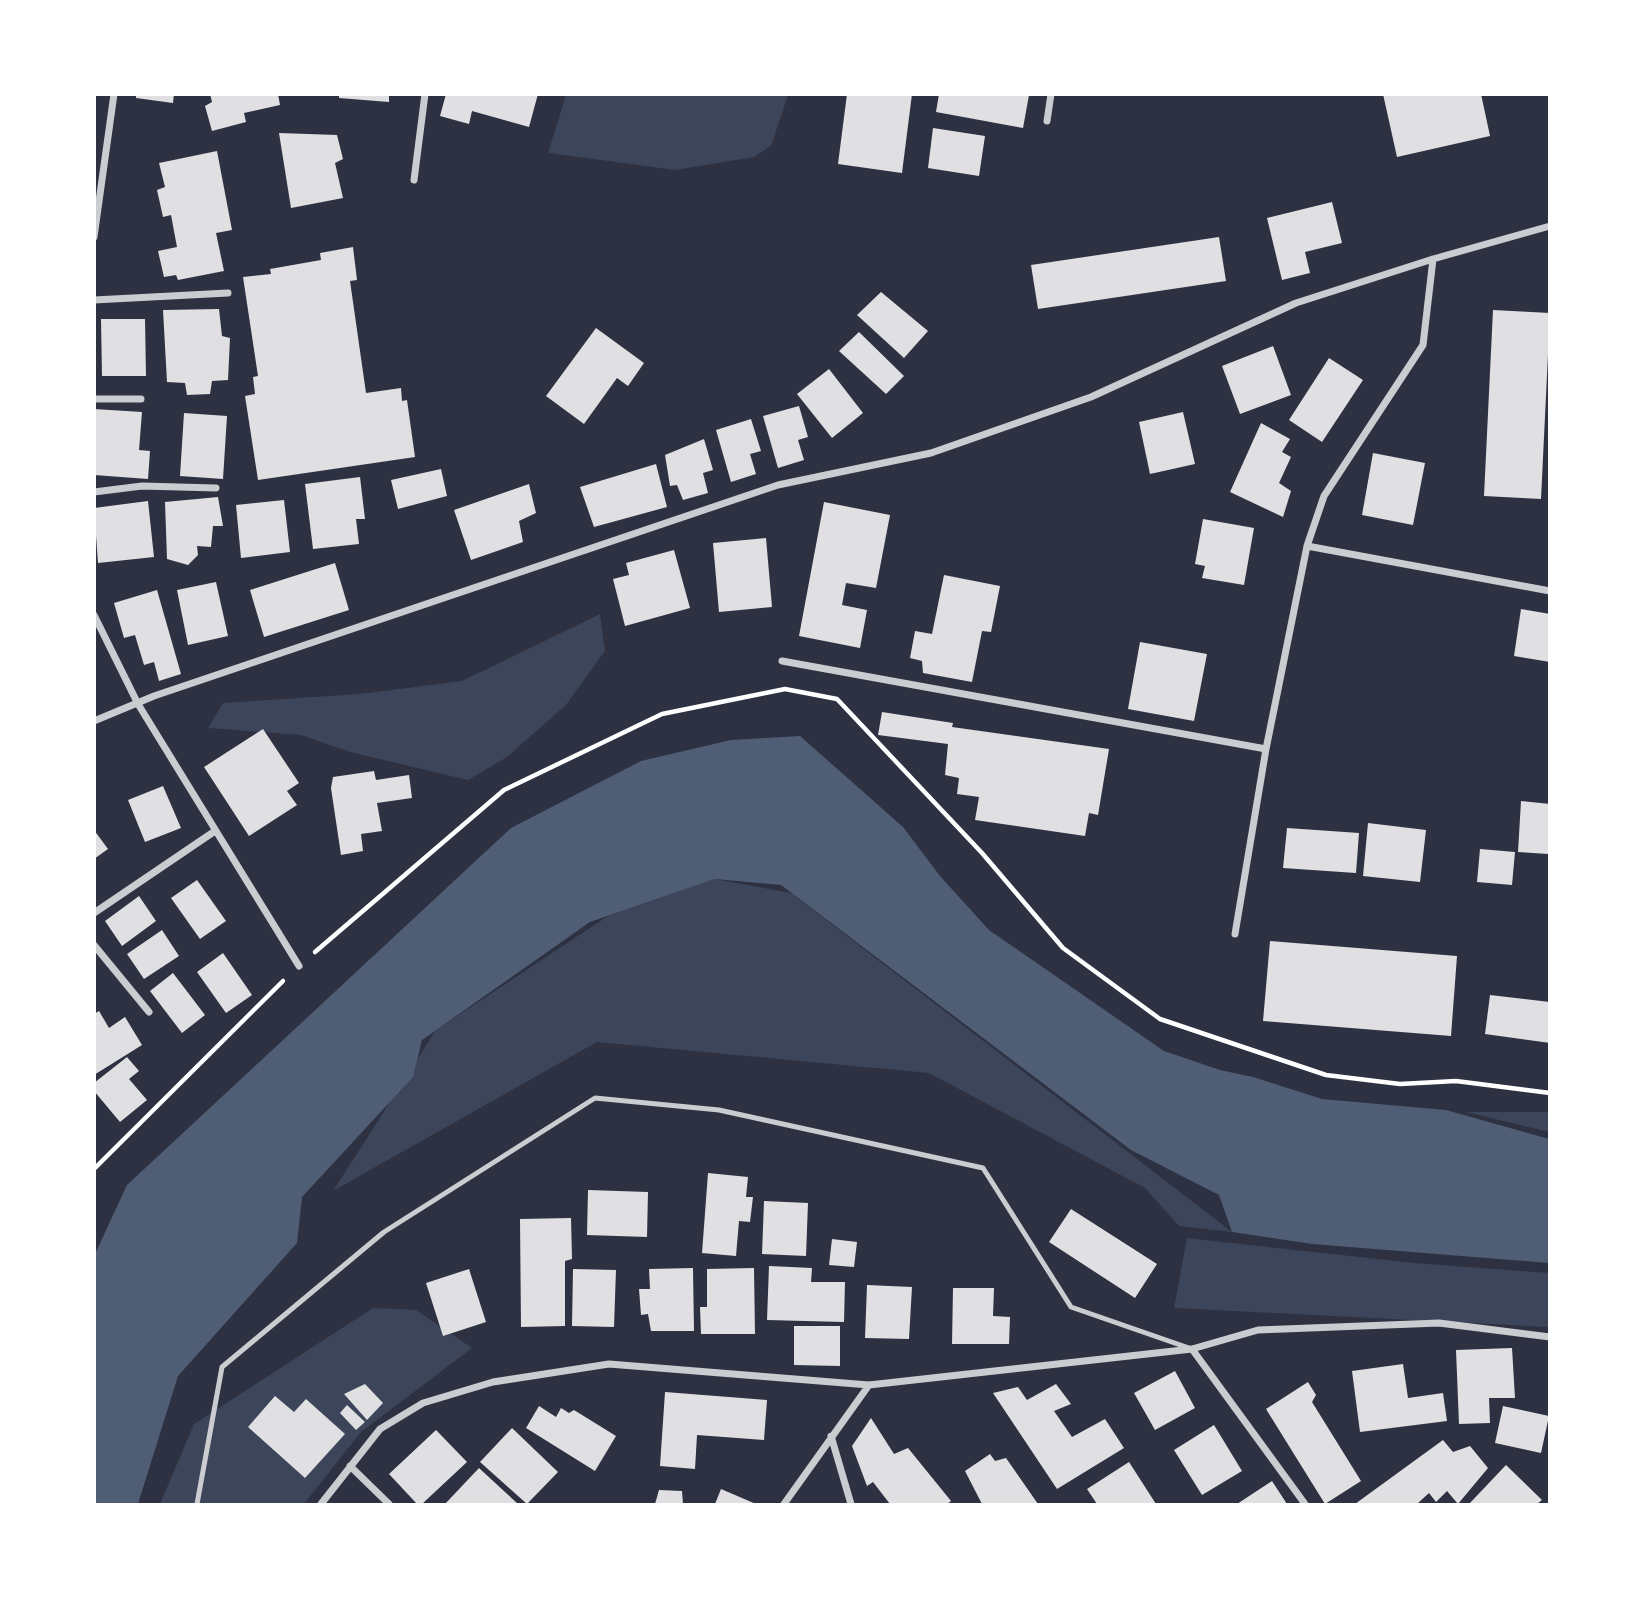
<!DOCTYPE html>
<html>
<head>
<meta charset="utf-8">
<style>
  body { margin:0 }
  #map { position:relative; width:1644px; height:1599px; overflow:hidden; background:#2d3142; font-family:"Exo 2",sans-serif }
  canvas { display:block }
  .frame { position:absolute; inset:0; border:96px solid #fff; pointer-events:none }
</style>
</head>
<body>
<div id="map">
<canvas width="1644" height="1599"></canvas>
<div class="frame"></div>
</div>
<script>
const c = document.querySelector('canvas').getContext('2d');
c.lineJoin = 'round';
function fill(path, color) {
  c.fillStyle = color;
  c.fill(path, 'evenodd');
}
function toPath(rows) {
  const path = new Path2D();
  for (const r of rows) {
    path.moveTo(r[0], r[1]);
    for (let i = 2; i < r.length; i += 2) path.lineTo(r[i], r[i + 1]);
  }
  return path;
}
function strokePath(path, color, width, dash) {
  c.strokeStyle = color;
  c.lineWidth = width;
  c.lineCap = dash ? 'butt' : 'round';
  c.setLineDash(dash || []);
  c.stroke(path);
}
const green = toPath([
  [566,95,566,94,788,95,771,146,754,157,675,170,548,153],
  [600,614,605,651,566,705,507,757,468,780,350,752,301,735,208,728,223,703,360,694,462,681],
  [715,879,791,893,1232,1232,1179,1226,1145,1188,929,1073,597,1042,333,1191,436,1030,608,916],
  [1466,1112,1549,1112,1549,1132],
  [1187,1238,1414,1263,1549,1273,1549,1327,1174,1308],
  [373,1308,416,1310,472,1348,361,1432,304,1504,160,1504,194,1424]
]);
const water = toPath([
  [800,736,903,827,940,876,989,930,1164,1051,1220,1070,1253,1077,1322,1099,1446,1110,1549,1139,1549,1263,1312,1244,1232,1232,1219,1195,1131,1150,781,885,715,879,590,922,422,1040,413,1077,302,1197,297,1243,178,1376,138,1504,95,1504,95,1254,127,1185,511,828,641,761,731,740]
]);
const building = toPath([
  [136,94,174,94,173,103,136,98],
  [210,94,278,94,280,105,244,113,246,122,212,131,205,106,212,102],
  [339,94,389,94,389,102,339,98],
  [446,94,538,94,529,127,472,111,469,124,440,116],
  [847,94,912,94,902,173,838,164],
  [939,94,1029,95,1023,128,936,112],
  [1383,94,1481,94,1490,136,1397,157],
  [933,128,985,136,979,176,928,168],
  [279,133,337,135,343,159,335,163,343,198,291,208],
  [217,151,232,230,216,233,224,271,178,280,176,275,164,277,158,251,177,247,171,215,163,217,157,190,165,187,159,163],
  [1332,202,1342,243,1305,252,1310,273,1282,280,1267,218],
  [1219,237,1226,281,1038,309,1031,265],
  [353,247,357,280,350,281,366,393,401,388,402,401,407,400,415,457,258,480,245,396,255,394,253,377,258,376,243,277,271,274,270,269,321,260,320,253],
  [881,292,928,331,904,358,857,315],
  [219,309,222,336,230,338,228,380,212,381,210,394,187,395,185,383,167,382,163,310],
  [1493,310,1550,313,1541,499,1484,496],
  [101,319,145,319,146,376,102,376],
  [596,328,644,363,628,386,617,378,584,424,546,396],
  [859,332,904,376,886,394,839,351],
  [1273,346,1291,395,1240,414,1222,366],
  [1329,358,1363,380,1322,442,1289,420],
  [829,369,863,413,832,438,797,394],
  [799,406,808,437,798,440,804,460,778,468,763,416],
  [94,409,142,412,139,450,150,451,148,479,94,475],
  [1183,412,1195,464,1150,474,1139,422],
  [184,413,227,416,223,479,180,476],
  [751,419,761,451,750,454,756,474,731,482,716,430],
  [1261,423,1290,439,1282,452,1291,457,1279,483,1291,491,1283,517,1230,492],
  [704,439,713,470,703,473,708,493,683,500,677,485,670,486,665,455],
  [1373,453,1425,463,1413,525,1362,515],
  [656,464,667,507,594,527,580,487],
  [441,469,447,496,398,509,391,480],
  [360,477,365,519,356,519,359,544,313,549,305,484],
  [529,484,536,513,519,521,523,542,471,560,454,510],
  [218,497,223,526,213,526,211,547,197,546,198,555,188,565,167,559,165,502],
  [284,500,290,552,241,558,236,505],
  [148,501,154,557,98,563,94,508],
  [824,502,890,515,876,588,846,583,842,605,867,610,860,648,799,636],
  [1203,519,1254,528,1244,585,1202,578,1205,566,1195,564],
  [766,538,772,607,719,612,713,543],
  [674,550,690,608,625,626,613,579,629,575,626,563],
  [335,563,349,610,264,637,250,590],
  [944,575,1000,586,991,632,982,631,972,682,923,673,922,661,910,658,915,631,932,634],
  [216,582,228,636,188,645,177,590],
  [157,590,181,674,159,681,154,662,144,665,135,635,124,638,114,603],
  [1521,609,1550,614,1550,662,1514,656],
  [1140,642,1207,654,1194,721,1128,709],
  [882,712,953,723,952,727,1109,749,1098,815,1089,813,1085,836,975,820,979,797,957,794,959,778,945,775,948,744,878,735],
  [263,729,299,783,287,791,297,805,249,836,204,767],
  [374,771,376,780,409,775,412,798,377,803,382,831,361,834,363,851,341,855,331,788,333,777],
  [163,786,181,828,145,842,128,800],
  [1521,801,1550,804,1548,854,1518,852],
  [1368,823,1426,830,1420,882,1363,876],
  [1287,828,1359,833,1356,873,1283,868],
  [94,830,108,849,94,859],
  [1480,849,1515,852,1512,885,1477,882],
  [197,880,226,921,200,939,171,898],
  [139,896,156,921,122,946,105,921],
  [162,930,179,956,144,979,127,954],
  [1270,941,1457,956,1451,1036,1263,1021],
  [223,953,252,995,226,1013,197,972],
  [173,973,205,1015,182,1033,150,991],
  [1490,995,1550,1002,1550,1043,1485,1034],
  [99,1011,109,1028,125,1017,142,1045,94,1075,94,1014],
  [127,1057,139,1071,129,1079,147,1100,120,1122,94,1091,94,1083],
  [708,1173,748,1177,746,1197,753,1197,750,1222,739,1221,736,1256,702,1253],
  [588,1190,648,1192,647,1237,587,1235],
  [764,1201,808,1203,806,1256,762,1254],
  [1071,1209,1157,1264,1135,1298,1049,1242],
  [571,1218,572,1259,565,1261,565,1326,521,1327,520,1219],
  [832,1239,857,1242,854,1267,829,1265],
  [769,1266,812,1268,811,1282,845,1282,844,1322,767,1320],
  [693,1268,694,1331,651,1331,648,1314,641,1315,639,1289,650,1289,649,1269],
  [754,1268,755,1334,701,1334,700,1307,707,1307,707,1269],
  [469,1269,486,1322,443,1336,426,1283],
  [573,1269,616,1270,614,1327,572,1326],
  [867,1285,912,1287,909,1339,865,1338],
  [953,1288,994,1288,993,1316,1010,1317,1009,1344,952,1344],
  [794,1326,840,1326,840,1366,794,1365],
  [1512,1348,1515,1398,1489,1398,1490,1423,1459,1424,1456,1350],
  [1403,1364,1408,1398,1443,1393,1447,1421,1360,1432,1352,1371],
  [1175,1371,1195,1408,1155,1430,1134,1393],
  [1308,1382,1316,1395,1312,1402,1361,1481,1325,1504,1266,1409],
  [365,1384,383,1403,367,1420,344,1394],
  [1056,1384,1071,1404,1054,1411,1072,1437,1105,1419,1124,1448,1057,1489,993,1393,1018,1387,1027,1400],
  [665,1392,767,1400,764,1440,697,1435,695,1469,660,1466],
  [275,1396,294,1412,306,1399,345,1434,305,1478,248,1427],
  [347,1405,365,1422,356,1430,340,1413],
  [539,1406,556,1417,561,1408,569,1413,574,1410,616,1436,595,1471,526,1428],
  [1503,1406,1549,1416,1541,1453,1495,1443],
  [871,1418,894,1454,908,1448,951,1501,947,1504,890,1504,873,1482,867,1486,852,1446],
  [1214,1425,1242,1471,1202,1495,1174,1450],
  [512,1428,558,1472,527,1504,480,1462],
  [436,1430,467,1462,422,1504,417,1504,389,1474],
  [1443,1440,1453,1452,1470,1446,1488,1468,1458,1504,1447,1491,1436,1502,1429,1493,1417,1504,1355,1504],
  [990,1454,995,1461,1006,1458,1038,1504,982,1504,965,1471],
  [1129,1462,1156,1504,1097,1504,1087,1489],
  [1506,1465,1542,1500,1537,1504,1469,1504],
  [479,1468,518,1504,445,1504],
  [1272,1481,1287,1504,1237,1504],
  [721,1489,756,1504,715,1504],
  [659,1490,682,1491,683,1504,655,1504]
]);
const path = toPath([
  [315,952,504,790,662,714,785,689,837,699,982,853,1063,948,1160,1019,1326,1075,1400,1084,1456,1081,1550,1093],
  [94,1169,283,981]
]);
const service = toPath([
  [197,1504,222,1367,384,1232,595,1098,719,1110,983,1168,1071,1307,1189,1348]
]);
const minor = toPath([
  [1047,121,1051,94],
  [414,180,425,94],
  [94,237,114,94],
  [1433,259,1423,345,1324,496,1307,546,1550,591],
  [94,300,228,293],
  [94,399,141,399],
  [94,492,142,486,216,488],
  [94,615,138,704,299,966],
  [782,661,1266,749],
  [94,721,154,696,778,485,931,453,1091,397,1296,303,1433,259,1550,226],
  [94,913,215,831],
  [1235,934,1266,749,1307,546],
  [94,945,149,1012],
  [1192,1349,1305,1504],
  [831,1436,851,1504],
  [350,1466,389,1504],
  [321,1504,380,1429,423,1403,493,1382,609,1364,869,1385,1192,1349,1258,1330,1439,1323,1550,1337],
  [784,1504,869,1385]
]);
fill(green, '#3c4559');
fill(water, '#4f5d75');
fill(building, '#e0e0e3');
strokePath(path, '#fff', 4.5);
strokePath(service, '#caccd0', 5);
strokePath(minor, '#caccd0', 7);
</script>
</body>
</html>
